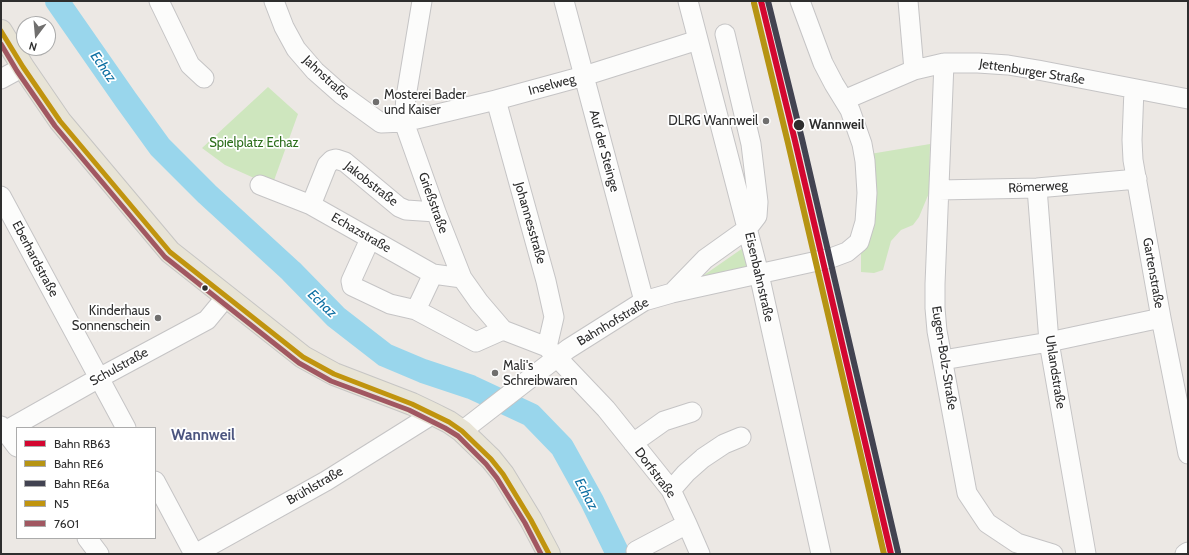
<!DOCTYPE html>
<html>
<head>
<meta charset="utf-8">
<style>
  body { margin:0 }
  #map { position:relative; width:1189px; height:555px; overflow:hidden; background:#ece8e4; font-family:Cabin,sans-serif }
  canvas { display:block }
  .frame { position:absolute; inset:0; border:2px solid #2e2e2e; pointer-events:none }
  .legend { position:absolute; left:16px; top:427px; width:140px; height:112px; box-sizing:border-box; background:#fff; border:1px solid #ababab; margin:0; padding:5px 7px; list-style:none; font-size:12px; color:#2e2e2e }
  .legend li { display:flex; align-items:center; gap:8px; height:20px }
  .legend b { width:20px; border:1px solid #ababab }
  .north { position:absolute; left:16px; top:16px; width:40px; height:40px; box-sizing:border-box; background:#fff; border:1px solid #ababab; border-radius:50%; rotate:196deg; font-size:11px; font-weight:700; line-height:16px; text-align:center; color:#2e2e2e }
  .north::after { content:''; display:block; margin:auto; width:14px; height:18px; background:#706f6e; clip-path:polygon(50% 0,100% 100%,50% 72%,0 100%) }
</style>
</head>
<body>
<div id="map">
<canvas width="1189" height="555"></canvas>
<div class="frame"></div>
<ul class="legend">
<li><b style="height:5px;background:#d30730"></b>Bahn RB63</li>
<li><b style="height:5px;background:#b69413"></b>Bahn RE6</li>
<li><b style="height:5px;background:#424351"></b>Bahn RE6a</li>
<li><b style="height:5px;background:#c0940e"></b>N5</li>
<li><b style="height:5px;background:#a15761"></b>7601</li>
</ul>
<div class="north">N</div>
</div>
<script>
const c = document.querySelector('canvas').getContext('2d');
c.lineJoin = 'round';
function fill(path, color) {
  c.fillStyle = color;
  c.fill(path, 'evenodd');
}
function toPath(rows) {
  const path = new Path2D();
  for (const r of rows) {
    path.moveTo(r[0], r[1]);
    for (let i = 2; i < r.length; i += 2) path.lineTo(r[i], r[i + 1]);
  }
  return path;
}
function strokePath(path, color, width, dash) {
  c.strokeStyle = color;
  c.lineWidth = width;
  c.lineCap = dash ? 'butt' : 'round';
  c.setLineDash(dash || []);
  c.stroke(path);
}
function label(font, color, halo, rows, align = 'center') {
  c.font = font + ' Cabin,sans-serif';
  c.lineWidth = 3.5;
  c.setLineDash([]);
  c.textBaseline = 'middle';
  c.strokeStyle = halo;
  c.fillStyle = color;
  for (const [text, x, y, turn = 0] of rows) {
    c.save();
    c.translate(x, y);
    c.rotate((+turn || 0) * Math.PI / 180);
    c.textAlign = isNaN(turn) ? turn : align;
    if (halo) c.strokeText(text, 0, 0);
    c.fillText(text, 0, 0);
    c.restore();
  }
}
const green = toPath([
  [268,87,298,114,272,186,225,165,202,148],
  [930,144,929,193,919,217,913,225,901,230,891,241,883,270,874,273,861,272,861,251,870,154],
  [743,248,748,271,694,282]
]);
const river = toPath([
  [57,1,126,100,160,147,207,194,291,271,336,317,385,355,423,371,471,387,531,415,562,447,592,501,618,554]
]);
const minor = toPath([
  [159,1,190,65,204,78],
  [274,1,284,27,296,49,315,71,341,94,381,123,404,122,496,100,584,76,698,40],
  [422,1,406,97,404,122,436,212,462,278,479,302,503,330,547,347,606,409,671,490,687,524,700,554],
  [564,1,644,301],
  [688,1,759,274,821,554],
  [908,1,914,70],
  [944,63,935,284,935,308,937,331,967,493,987,523,1017,543,1053,554],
  [1,79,23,67],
  [1134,89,1132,140,1133,160,1161,318,1188,454],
  [496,100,546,281,554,317,547,347],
  [844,100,914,70,944,63,978,63,1008,65,1038,70,1188,99],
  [260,185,311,205,433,274,462,278],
  [1037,188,1049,342,1086,554],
  [939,190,1037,188,1137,179],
  [1,196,126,428],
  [311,205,327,165,332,160,336,159,345,162,399,207,406,210,436,212],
  [370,239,351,281,352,286,390,304,416,310,476,342,503,330],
  [672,293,705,259,747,229,757,216,758,202,751,144,725,34],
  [416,310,433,274],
  [943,360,1049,342,1161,318],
  [1,426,17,447],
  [5,431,99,378,207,320,226,297],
  [462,431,568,349,644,301,672,293,831,258,847,252,859,242,865,222,867,193,865,161,862,144,850,110,834,84,823,63,800,1],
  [633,443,664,421,692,412],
  [155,481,194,554],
  [671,490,686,473,703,458,724,444,741,437],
  [87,538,99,554],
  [636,551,687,524],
  [195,554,326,481,433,414],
  [1185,554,1188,552]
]);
const major = toPath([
  [1,31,23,67,60,121,170,252,303,357,334,374,412,404,433,414,449,422,462,431,491,459,503,474,531,520,549,554]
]);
const bus1 = toPath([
  [1,31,23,67,60,121,170,252,303,357,334,374,412,404,449,422,462,431,491,459,503,474,531,520,549,554]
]);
const bus2 = toPath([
  [1,44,17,71,55,126,165,257,299,363,331,381,409,410,445,428,458,436,486,464,497,478,525,523,541,554]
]);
const rail1 = toPath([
  [761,1,795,141,891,554]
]);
const rail2 = toPath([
  [754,3,788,143,884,554]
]);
const rail3 = toPath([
  [768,1,802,139,898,552]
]);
const markers = [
  [376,102,4,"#706f6e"],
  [766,121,4,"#706f6e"],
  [799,125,6,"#2e2e2e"],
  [205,288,3.5,"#2e2e2e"],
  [158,318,4,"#706f6e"],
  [495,373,4,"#706f6e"]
];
const streetNames = [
  ["Jettenburger Straße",1032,72,9],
  ["Jahnstraße",326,78,43],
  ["Inselweg",552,85,-15],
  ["Auf der Steinge",604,151,75],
  ["Jakobstraße",371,184,38],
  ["Römerweg",1038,187,-3],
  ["Grießstraße",433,203,70],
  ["Johannesstraße",530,223,74],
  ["Echazstraße",361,233,30],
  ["Eberhardstraße",35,259,62],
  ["Gartenstraße",1153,273,80],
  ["Eisenbahnstraße",759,277,77],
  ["Bahnhofstraße",613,322,-31],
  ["Eugen-Bolz-Straße",944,358,81],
  ["Schulstraße",119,367,-29],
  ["Uhlandstraße",1055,372,81],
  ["Dorfstraße",655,473,53],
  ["Brühlstraße",315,486,-30]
];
const poiNames = [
  ["Mosterei Bader",384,95],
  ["und Kaiser",384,110],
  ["DLRG Wannweil",758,121,"right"],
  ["Kinderhaus",150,311,"right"],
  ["Sonnenschein",150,326,"right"],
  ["Mali's",503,366],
  ["Schreibwaren",503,381]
];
const stopNames = [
  ["Wannweil",809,125]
];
const parkNames = [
  ["Spielplatz Echaz",254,143]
];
const waterNames = [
  ["Echaz",103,67,55],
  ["Echaz",322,304,43],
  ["Echaz",586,494,62]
];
const quarterNames = [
  ["Wannweil",203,436]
];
fill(green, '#cee6be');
strokePath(river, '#99d6ec', 24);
strokePath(minor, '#c5c4c5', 21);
strokePath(major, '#c6c5c4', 24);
strokePath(minor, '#fcfcfb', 19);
strokePath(major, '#e8e4d6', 22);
strokePath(bus1, '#c0940e', 5);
strokePath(bus2, '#a15761', 5);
strokePath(rail1, '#d30730', 6);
strokePath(rail2, '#b69413', 6);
strokePath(rail3, '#424351', 6);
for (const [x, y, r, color] of markers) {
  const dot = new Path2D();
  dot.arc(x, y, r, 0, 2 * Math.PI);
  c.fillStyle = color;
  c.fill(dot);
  strokePath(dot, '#fff', 1.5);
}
label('13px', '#2e2e2e', '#fff', streetNames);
label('13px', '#2e2e2e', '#fff', poiNames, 'left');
label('bold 13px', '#2e2e2e', '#fff', stopNames, 'left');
label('13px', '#2c6e1b', '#fff', parkNames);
label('italic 14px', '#0d6fa3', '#fff', waterNames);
label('bold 15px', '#4d5680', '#fff', quarterNames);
</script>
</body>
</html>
